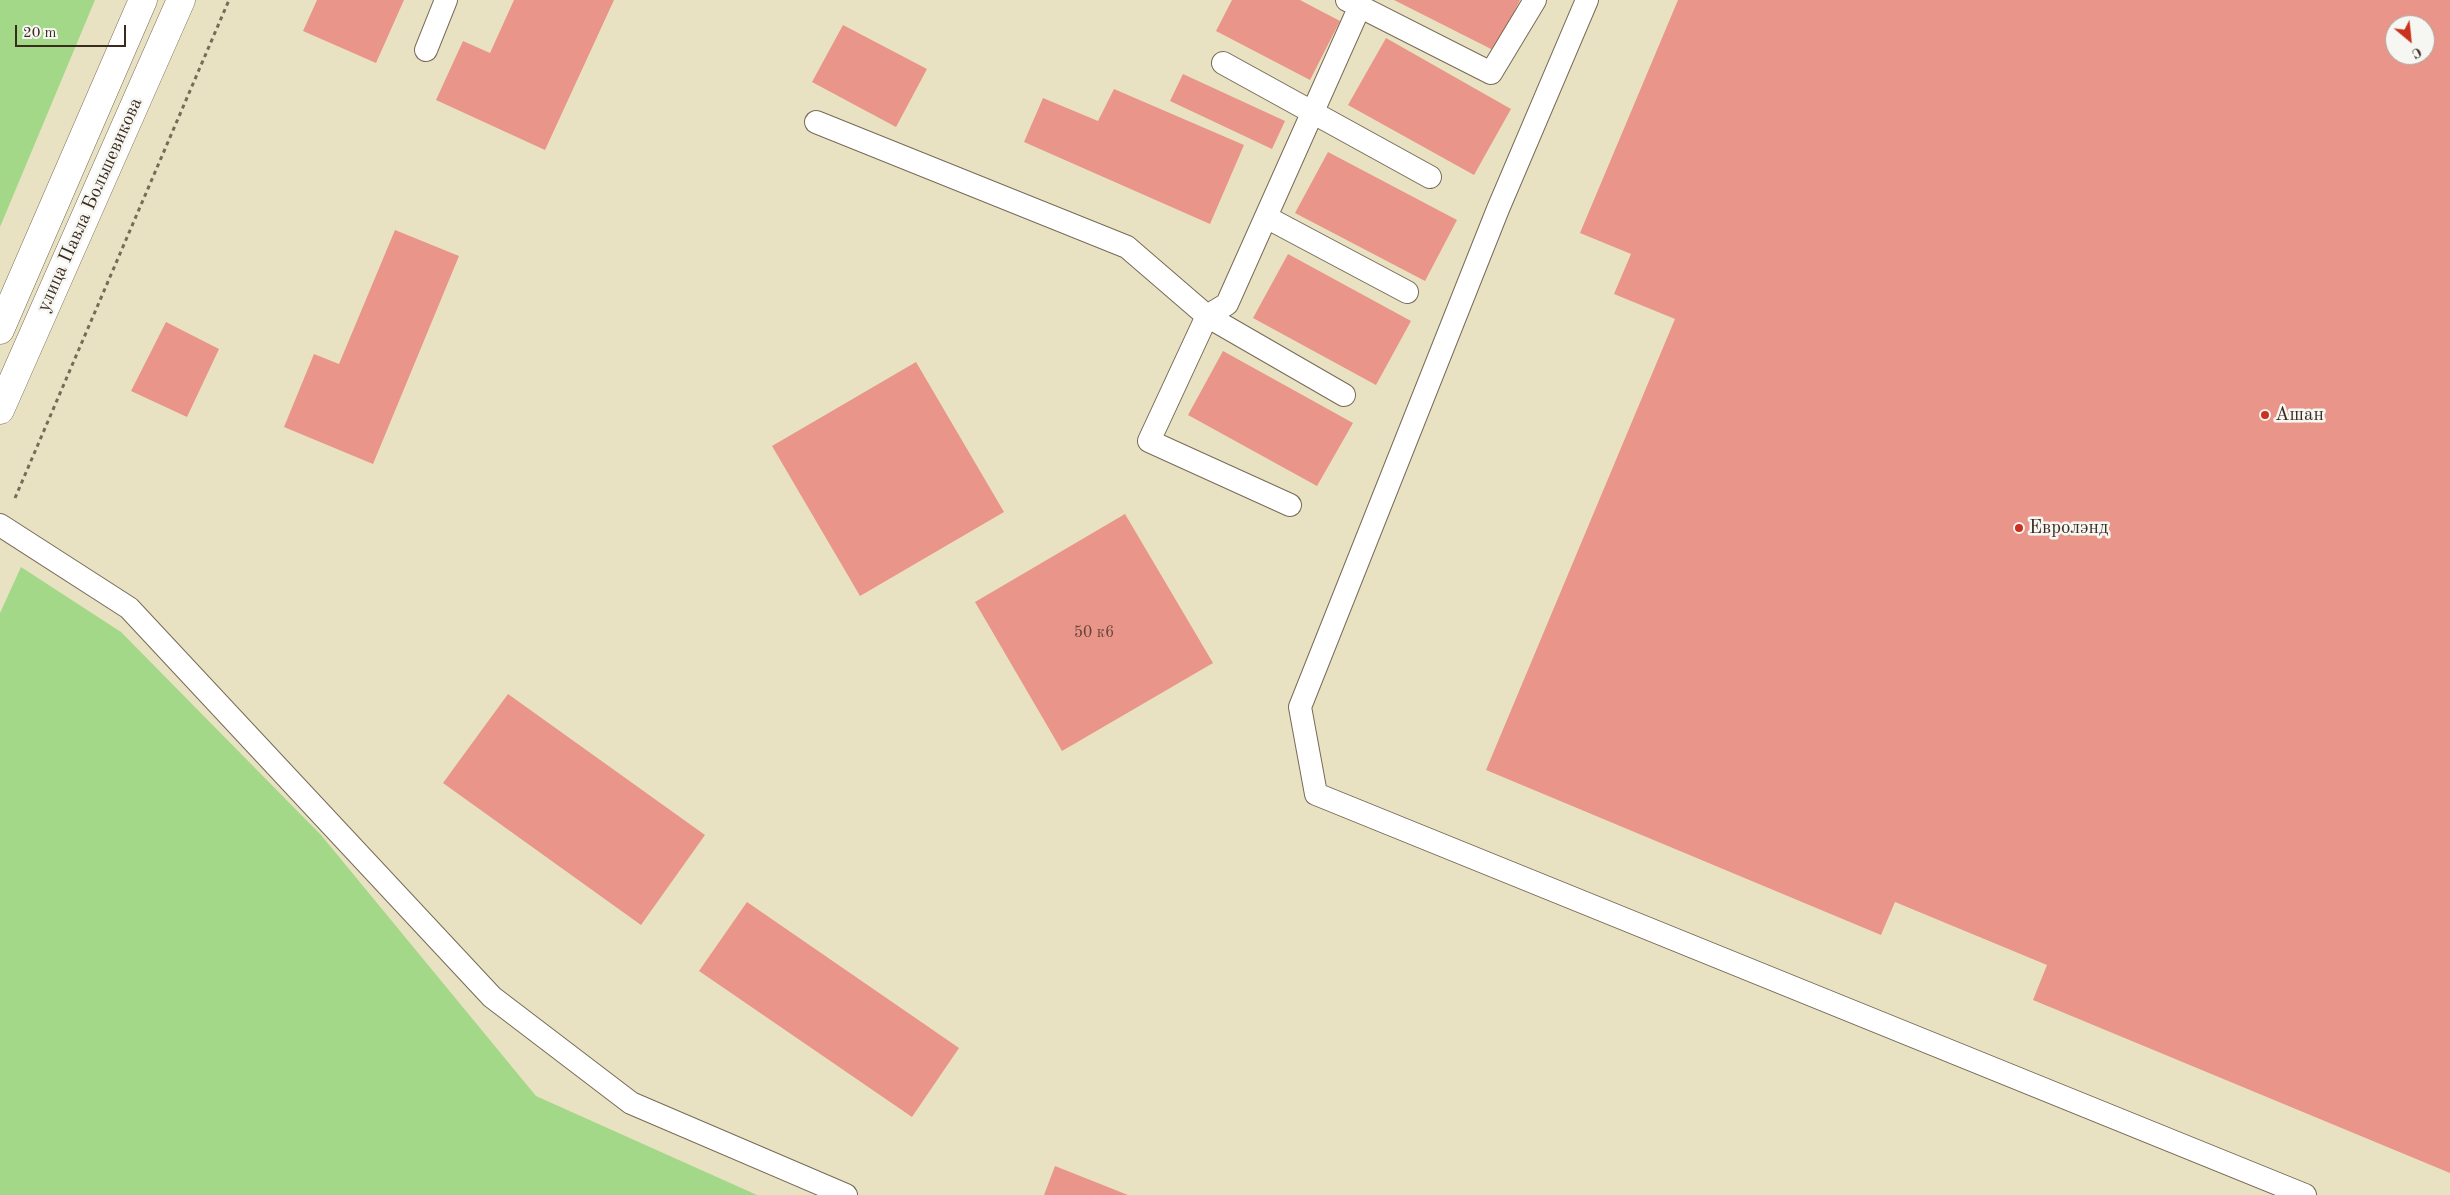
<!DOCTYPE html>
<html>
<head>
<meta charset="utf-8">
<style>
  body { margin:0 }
  #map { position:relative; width:2450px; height:1195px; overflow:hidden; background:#e8e2c2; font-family:"Old Standard TT",serif }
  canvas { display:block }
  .north { position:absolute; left:2385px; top:15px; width:50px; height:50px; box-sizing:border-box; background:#f6f6f2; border:1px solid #aba49d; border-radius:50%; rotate:152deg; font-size:14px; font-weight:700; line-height:20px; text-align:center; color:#3b2a1e }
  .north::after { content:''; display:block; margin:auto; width:18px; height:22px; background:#c8321e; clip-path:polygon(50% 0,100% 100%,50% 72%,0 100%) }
  .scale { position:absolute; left:15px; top:25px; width:111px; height:22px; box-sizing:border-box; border:2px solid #3b2a1e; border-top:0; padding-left:6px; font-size:15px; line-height:18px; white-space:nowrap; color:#3b2a1e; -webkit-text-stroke:4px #f6f6f2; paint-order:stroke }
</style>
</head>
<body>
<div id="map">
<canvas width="2450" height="1195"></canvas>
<div class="north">С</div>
<div class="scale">20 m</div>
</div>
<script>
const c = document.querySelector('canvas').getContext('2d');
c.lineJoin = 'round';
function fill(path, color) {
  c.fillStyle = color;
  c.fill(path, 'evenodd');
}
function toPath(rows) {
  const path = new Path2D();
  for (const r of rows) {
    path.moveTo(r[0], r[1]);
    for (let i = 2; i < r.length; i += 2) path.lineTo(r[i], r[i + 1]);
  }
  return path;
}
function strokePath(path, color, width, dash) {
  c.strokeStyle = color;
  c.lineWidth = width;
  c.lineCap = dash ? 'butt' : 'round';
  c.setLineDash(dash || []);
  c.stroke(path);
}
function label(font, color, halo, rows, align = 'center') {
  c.font = font + ' "Old Standard TT",serif';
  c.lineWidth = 5;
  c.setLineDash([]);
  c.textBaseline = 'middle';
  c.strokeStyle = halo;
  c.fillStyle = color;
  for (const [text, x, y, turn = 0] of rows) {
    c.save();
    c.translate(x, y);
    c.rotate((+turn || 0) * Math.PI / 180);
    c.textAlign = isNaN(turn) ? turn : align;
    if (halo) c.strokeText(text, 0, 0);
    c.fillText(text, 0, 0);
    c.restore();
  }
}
const green = toPath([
  [0,0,95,0,0,227],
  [21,567,121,632,321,835,536,1096,757,1195,0,1195,0,613]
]);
const building = toPath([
  [317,0,404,0,376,63,303,31],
  [514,0,614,0,545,150,436,100,463,41,490,53],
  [1232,0,1300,0,1340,21,1310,80,1216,31],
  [1394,0,1520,0,1495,51],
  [1678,0,2450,0,2450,1173,2033,1000,2047,965,1895,902,1881,935,1486,770,1675,319,1614,294,1631,254,1580,233],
  [2395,25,2425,25,2425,55,2395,55],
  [843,25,927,69,896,127,812,82],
  [1386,38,1511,109,1474,175,1348,105],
  [1183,74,1285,121,1272,149,1170,101],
  [1114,89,1244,145,1210,224,1024,142,1043,98,1098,121],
  [1328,152,1457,220,1425,281,1295,213],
  [395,230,459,256,373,464,284,427,314,354,339,364],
  [1288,254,1411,321,1376,385,1253,318],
  [166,322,219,349,187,417,131,391],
  [1223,351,1353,423,1317,486,1188,415],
  [916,362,1004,512,860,596,772,446],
  [1125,514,1213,663,1062,751,975,602],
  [508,694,705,835,641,925,443,783],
  [747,902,959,1048,912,1117,699,971],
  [1055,1166,1128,1195,1044,1195]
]);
const path = toPath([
  [15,498,229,0]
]);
const lane = toPath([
  [1347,0,1491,73,1535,0],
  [1587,0,1498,209,1300,707,1316,794,2305,1195],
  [426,50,446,0],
  [1223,63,1430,177],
  [816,122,1127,247,1207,316,1344,395],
  [1266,217,1407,292],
  [1290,505,1149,441,1207,316,1227,304,1360,6],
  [0,525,129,608,492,997,631,1103,846,1195]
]);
const primary = toPath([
  [0,330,143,0],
  [0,410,181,0]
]);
const markers = [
  [2265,415,5,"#c8321e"],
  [2019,528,5,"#c8321e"]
];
const numberNames = [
  ["50 к6",1094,633]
];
const streetNames = [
  ["улица Павла Большевикова",90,205,-66]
];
const poiNames = [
  ["Ашан",2275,415],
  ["Евролэнд",2029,528]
];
fill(green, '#a3d889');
fill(building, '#ea9589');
strokePath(lane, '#786a57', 24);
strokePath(primary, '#786a57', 29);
strokePath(path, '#786a57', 3, [4, 4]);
strokePath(lane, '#fff', 22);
strokePath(primary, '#fff', 28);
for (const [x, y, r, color] of markers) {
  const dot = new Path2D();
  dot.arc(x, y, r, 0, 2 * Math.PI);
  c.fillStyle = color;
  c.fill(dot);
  strokePath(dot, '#f6f6f2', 2);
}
label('16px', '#674539', null, numberNames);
label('19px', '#3b2a1e', '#f6f6f2', streetNames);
label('19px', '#3b2a1e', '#f6f6f2', poiNames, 'left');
</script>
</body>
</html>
